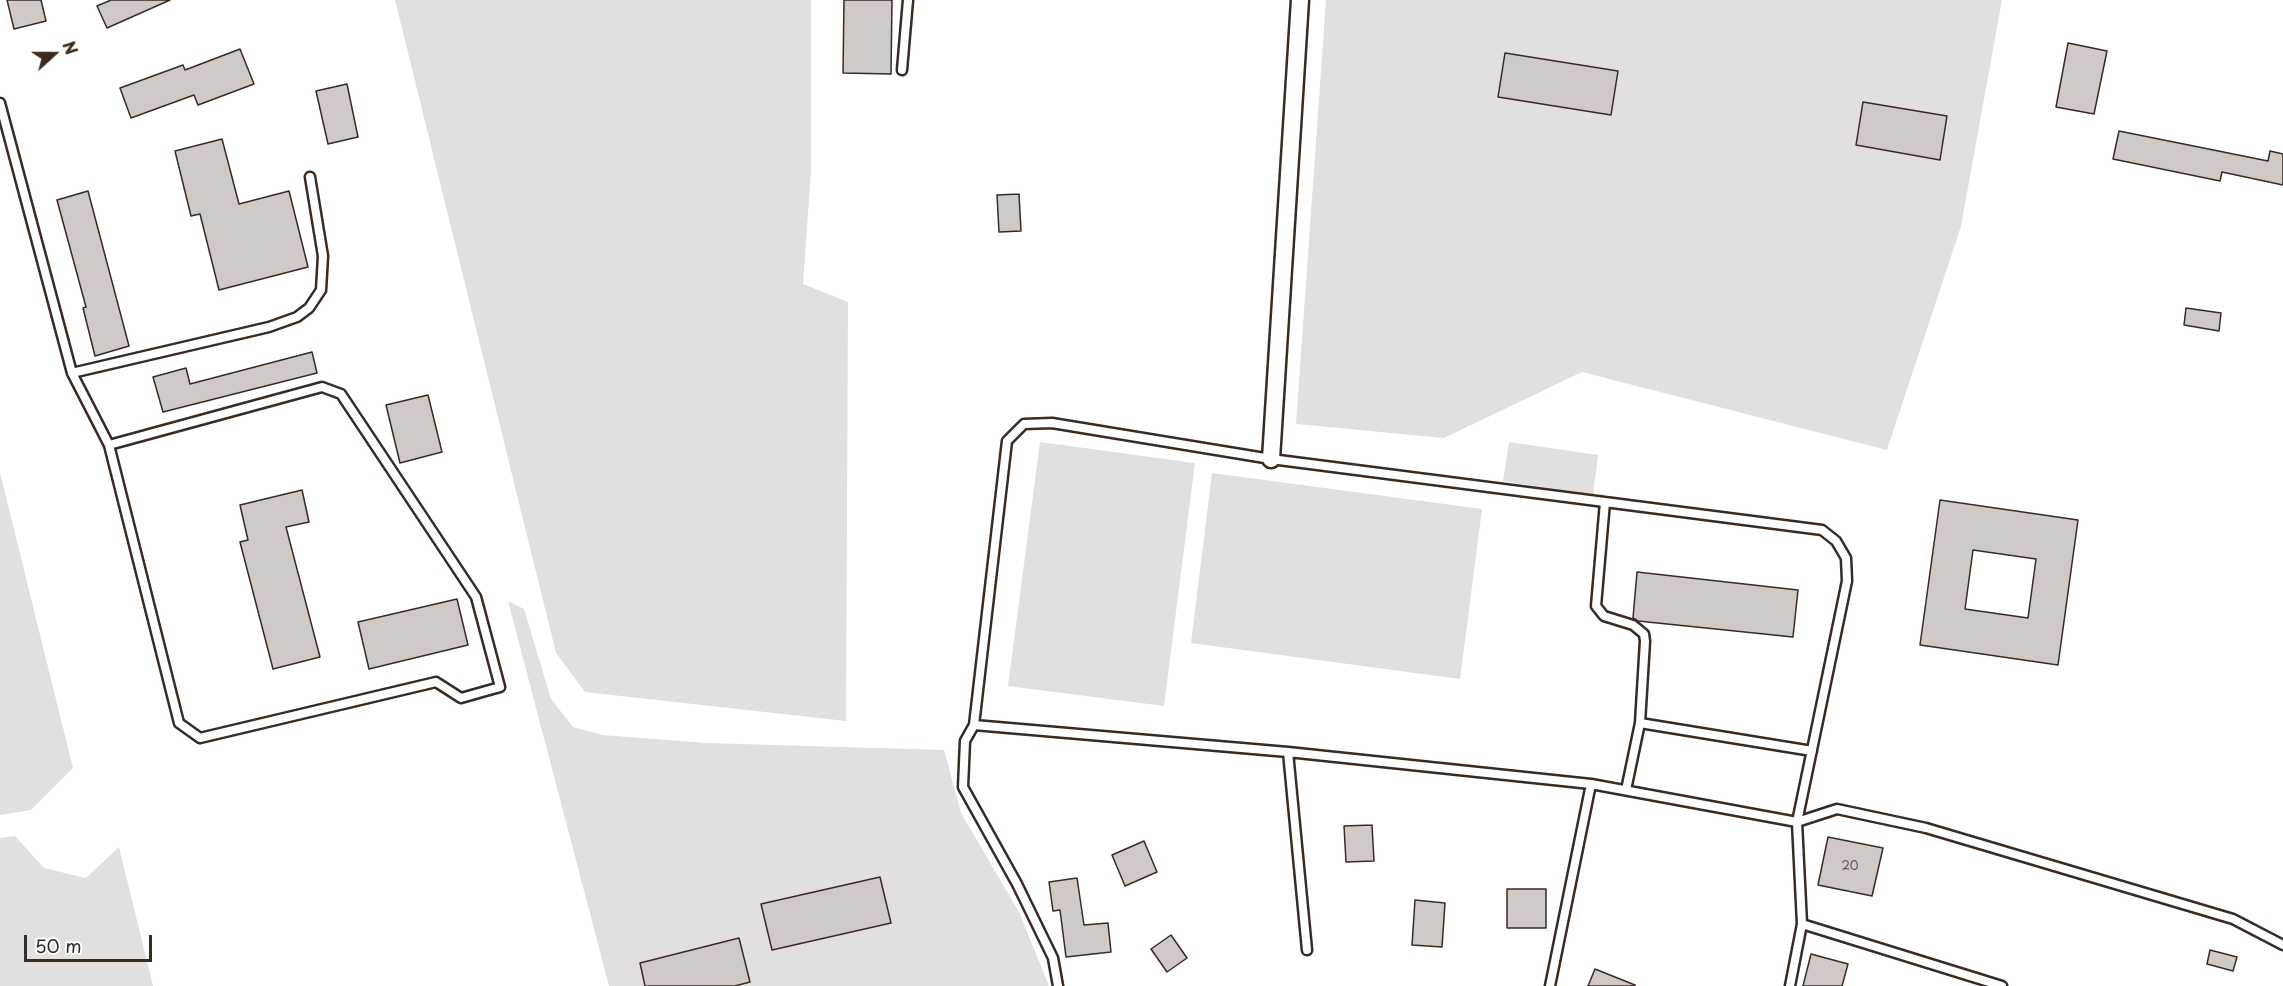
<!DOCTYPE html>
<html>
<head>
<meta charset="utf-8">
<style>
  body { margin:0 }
  #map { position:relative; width:2283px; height:986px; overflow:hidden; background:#fff; font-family:"Playpen Sans",sans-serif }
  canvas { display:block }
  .north { position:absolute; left:24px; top:24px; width:60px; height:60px; -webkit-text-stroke:4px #fff; paint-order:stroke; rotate:69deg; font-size:16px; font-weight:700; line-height:24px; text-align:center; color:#3b2a1e }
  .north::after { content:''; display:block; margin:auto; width:21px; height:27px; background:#3b2a1e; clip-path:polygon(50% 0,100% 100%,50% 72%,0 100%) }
  .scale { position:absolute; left:24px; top:935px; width:128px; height:27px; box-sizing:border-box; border:3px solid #3b2a1e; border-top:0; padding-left:8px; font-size:18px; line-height:21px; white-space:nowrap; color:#3b2a1e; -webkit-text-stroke:4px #fff; paint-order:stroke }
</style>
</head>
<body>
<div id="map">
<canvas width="2283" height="986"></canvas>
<div class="north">N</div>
<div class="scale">50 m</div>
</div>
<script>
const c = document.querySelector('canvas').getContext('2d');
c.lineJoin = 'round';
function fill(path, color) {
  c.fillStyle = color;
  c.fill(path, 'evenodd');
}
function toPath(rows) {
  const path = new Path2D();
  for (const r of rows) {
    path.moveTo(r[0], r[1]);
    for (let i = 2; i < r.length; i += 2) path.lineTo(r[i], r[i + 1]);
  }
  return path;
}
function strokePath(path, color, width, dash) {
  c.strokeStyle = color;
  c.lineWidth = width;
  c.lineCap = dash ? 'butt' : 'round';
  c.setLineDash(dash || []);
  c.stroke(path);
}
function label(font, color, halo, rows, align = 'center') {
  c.font = font + ' "Playpen Sans",sans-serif';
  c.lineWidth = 4.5;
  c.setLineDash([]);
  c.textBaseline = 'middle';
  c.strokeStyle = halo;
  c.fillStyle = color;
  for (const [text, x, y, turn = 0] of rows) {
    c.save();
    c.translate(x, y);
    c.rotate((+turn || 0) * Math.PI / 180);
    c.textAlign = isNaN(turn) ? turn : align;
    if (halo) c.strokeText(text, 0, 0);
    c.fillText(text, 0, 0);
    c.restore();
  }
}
const green = toPath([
  [395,0,811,0,811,171,803,284,848,302,846,721,585,692,556,653],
  [1326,0,2002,0,1961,226,1887,450,1582,372,1444,438,1296,424],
  [1040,442,1195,463,1164,706,1008,686],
  [1509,442,1598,455,1593,495,1503,481],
  [0,473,73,768,31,810,0,815],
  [1212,473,1482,509,1460,679,1191,643],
  [508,601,524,609,551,699,573,727,602,735,707,743,944,750,961,813,1019,912,1049,986,609,986],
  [15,836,44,868,86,878,119,847,153,986,0,986,0,838]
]);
const building = toPath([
  [7,0,41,0,46,21,14,29,7,0],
  [111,0,170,0,107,28,97,6,111,0],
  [844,0,892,0,891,74,843,73,844,0],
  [2068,43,2107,51,2094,114,2056,107,2068,43],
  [240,49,254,84,198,105,194,95,131,118,120,88,183,65,185,70,240,49],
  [1505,53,1618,71,1611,115,1498,97,1505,53],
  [347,84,358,137,328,144,316,91,347,84],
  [1863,102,1947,116,1940,160,1856,145,1863,102],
  [2119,131,2268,161,2270,151,2283,154,2283,185,2222,172,2220,181,2113,159,2119,131],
  [222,139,239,204,289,191,308,267,219,290,200,214,191,216,175,151,222,139],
  [88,191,129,346,95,356,83,308,86,307,57,200,88,191],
  [1019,194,1021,231,999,232,997,195,1019,194],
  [2186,308,2221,313,2219,331,2184,325,2186,308],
  [312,352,317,373,163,412,153,377,186,368,190,384,312,352],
  [428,395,442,452,400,463,386,405,428,395],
  [302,490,309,522,286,527,320,657,273,669,240,542,248,540,240,505,302,490],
  [1940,500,2078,520,2058,665,1920,645,1940,500],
  [1973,550,2036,559,2028,618,1965,609,1973,550],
  [1637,572,1798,590,1793,637,1638,621,1633,618,1637,572],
  [457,599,468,645,369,669,358,622,457,599],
  [1372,825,1374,861,1346,862,1344,826,1372,825],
  [1828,837,1883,848,1872,896,1818,885,1828,837],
  [1144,841,1157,872,1125,886,1112,855,1144,841],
  [880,877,891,923,772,950,761,904,880,877],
  [1077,878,1084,925,1108,923,1111,952,1066,957,1060,910,1053,911,1049,882,1077,878],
  [1507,889,1546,889,1546,928,1507,928,1507,889],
  [1415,900,1445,903,1442,947,1412,945,1415,900],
  [1171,935,1187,958,1167,972,1151,949,1171,935],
  [739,938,750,982,735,986,645,986,640,963,739,938],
  [2210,950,2237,957,2233,971,2207,964,2210,950],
  [1811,954,1848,964,1842,986,1803,986,1811,954],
  [1595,969,1635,985,1635,986,1588,986,1595,969]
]);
const lane = toPath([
  [902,70,908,0],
  [0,103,72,373,109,445,179,723,200,738,436,682,461,698,500,687,476,597,341,394,322,387,109,445],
  [72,373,269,327,297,317,309,308,321,290,323,256,310,177],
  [1605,502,1596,606,1604,616,1633,625,1644,634,1645,641,1640,723,1626,790],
  [1640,723,1812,751],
  [974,725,965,741,963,787,1017,884,1053,958,1058,986],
  [1288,752,1307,950],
  [1591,784,1288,752,974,725,1007,441,1024,424,1052,423,1271,459,1822,530,1836,541,1846,558,1847,581,1797,822,1802,924,1790,986],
  [1802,924,2002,986],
  [1550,986,1591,784,1797,822,1837,809,1926,828,2233,919,2283,945]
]);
const street = toPath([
  [1271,459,1300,0]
]);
const numberNames = [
  ["20",1850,867]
];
fill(green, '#e2e0de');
fill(building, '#cfcac7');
strokePath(building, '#3b2a1e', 1.5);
strokePath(lane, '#3b2a1e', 13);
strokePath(street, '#3b2a1e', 21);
strokePath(lane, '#fff', 8);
strokePath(street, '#fff', 16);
label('12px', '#605248', null, numberNames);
</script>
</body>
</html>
